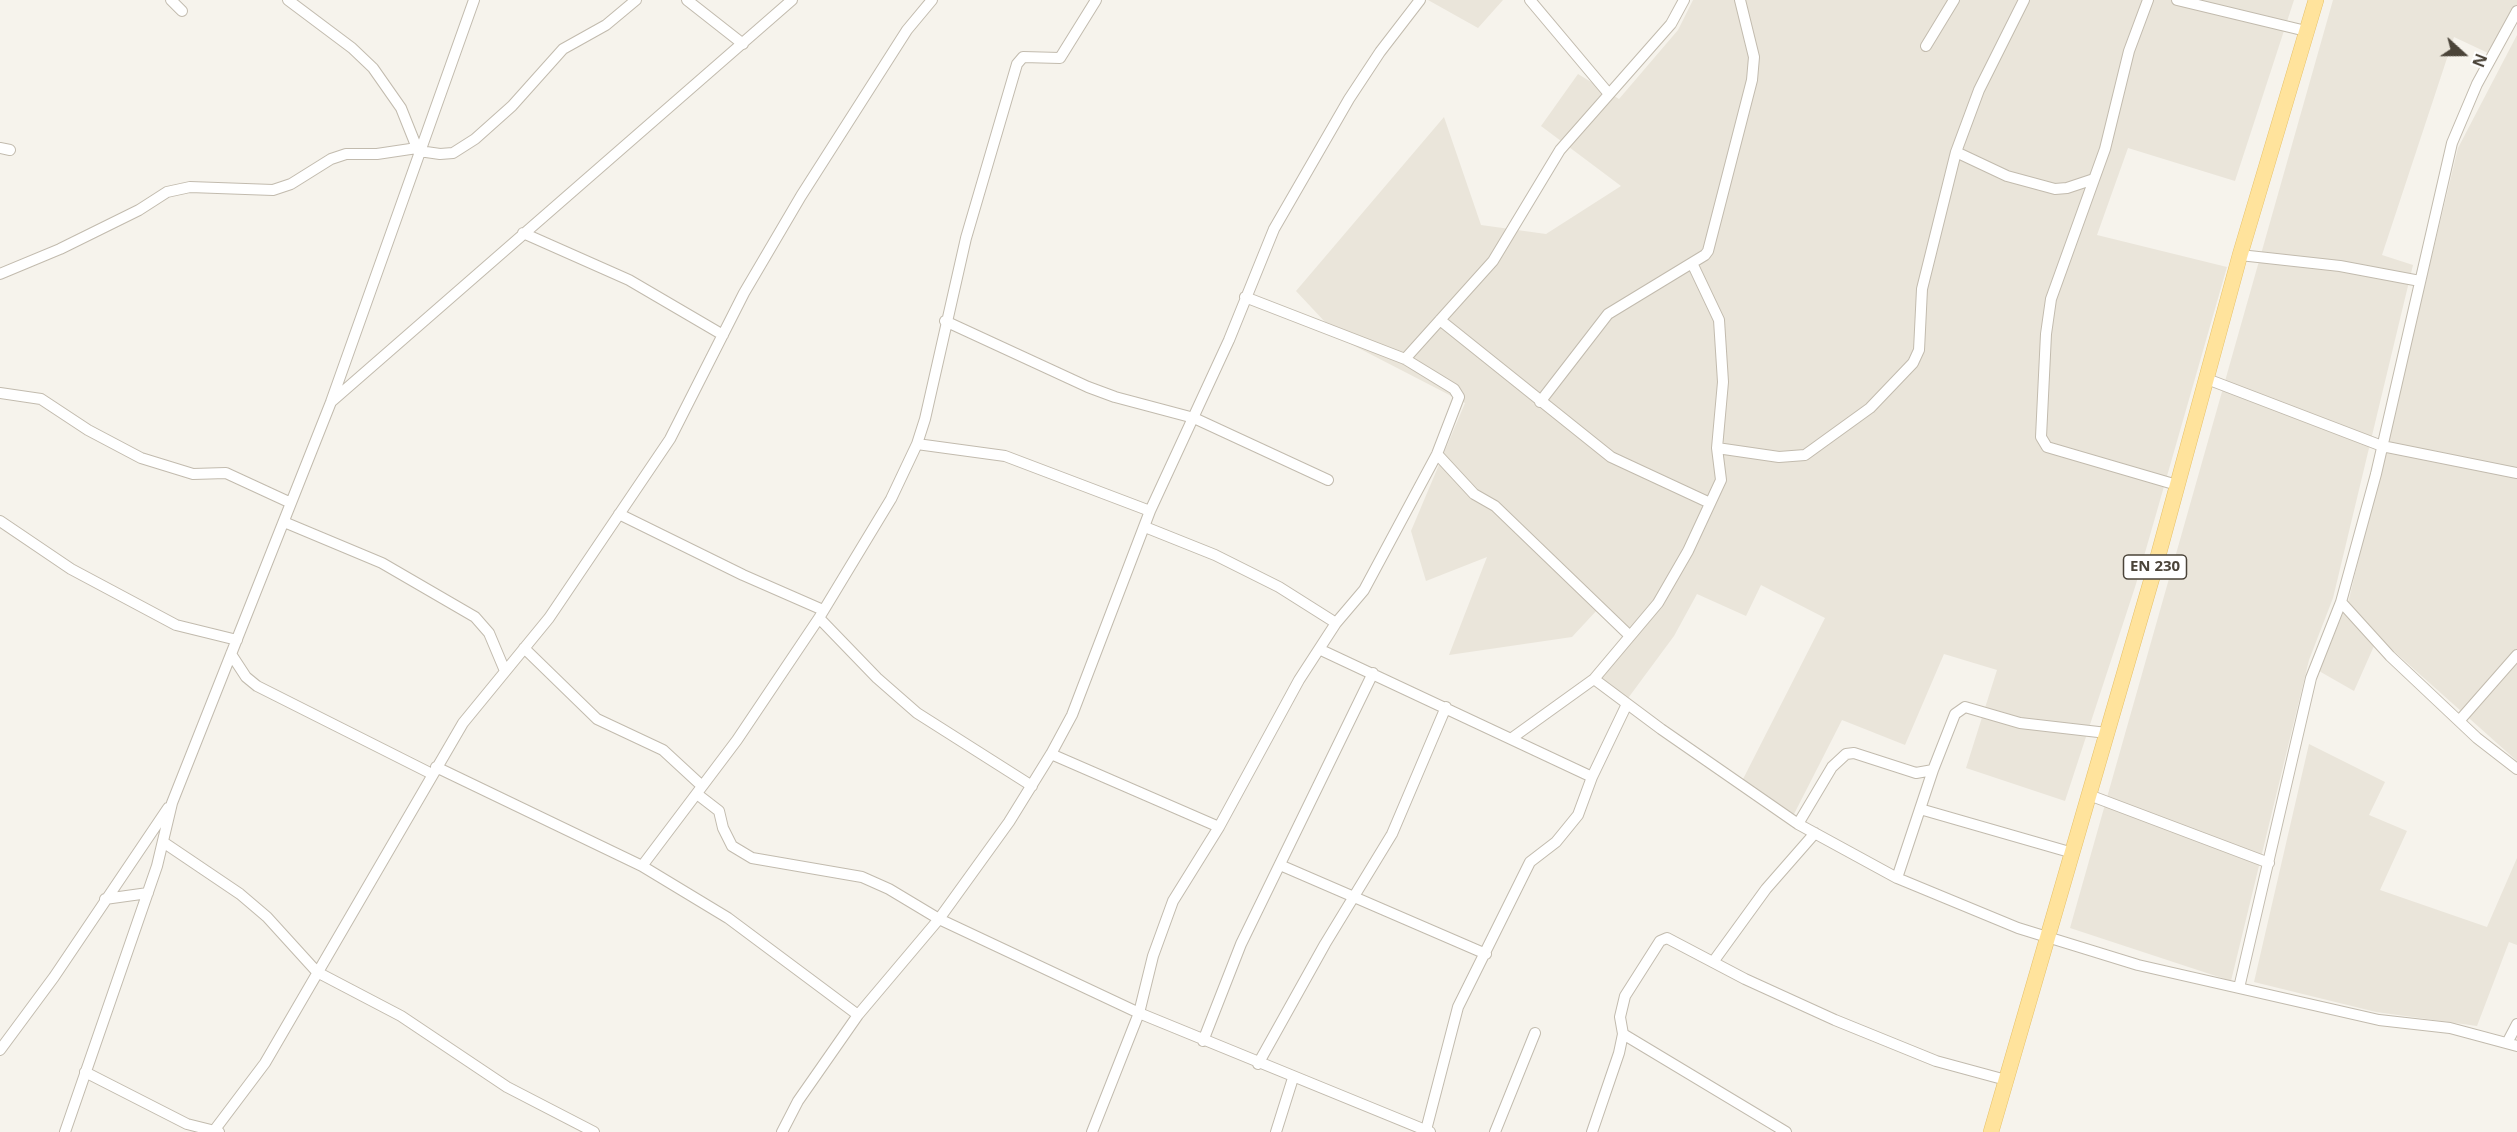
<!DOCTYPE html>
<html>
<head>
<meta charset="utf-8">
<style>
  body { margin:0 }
  #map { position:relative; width:2517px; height:1132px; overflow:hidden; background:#f6f3ec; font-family:"Noto Sans",sans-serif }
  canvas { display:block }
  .north { position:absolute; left:2433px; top:24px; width:60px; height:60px; -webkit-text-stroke:4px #fff; paint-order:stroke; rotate:111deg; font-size:16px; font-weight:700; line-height:24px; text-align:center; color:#4b4439 }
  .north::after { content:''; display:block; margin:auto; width:21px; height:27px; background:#4b4439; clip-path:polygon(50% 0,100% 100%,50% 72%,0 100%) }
</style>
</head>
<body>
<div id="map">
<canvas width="2517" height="1132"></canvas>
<div class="north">N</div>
</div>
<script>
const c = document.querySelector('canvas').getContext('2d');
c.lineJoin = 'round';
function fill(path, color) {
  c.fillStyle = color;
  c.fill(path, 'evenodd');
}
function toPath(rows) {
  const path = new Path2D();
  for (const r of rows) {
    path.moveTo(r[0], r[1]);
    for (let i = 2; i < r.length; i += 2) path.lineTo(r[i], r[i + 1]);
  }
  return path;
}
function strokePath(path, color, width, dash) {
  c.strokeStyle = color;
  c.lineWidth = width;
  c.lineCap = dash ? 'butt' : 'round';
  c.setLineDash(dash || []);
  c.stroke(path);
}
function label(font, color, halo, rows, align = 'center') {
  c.font = font + ' "Noto Sans",sans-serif';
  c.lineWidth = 6;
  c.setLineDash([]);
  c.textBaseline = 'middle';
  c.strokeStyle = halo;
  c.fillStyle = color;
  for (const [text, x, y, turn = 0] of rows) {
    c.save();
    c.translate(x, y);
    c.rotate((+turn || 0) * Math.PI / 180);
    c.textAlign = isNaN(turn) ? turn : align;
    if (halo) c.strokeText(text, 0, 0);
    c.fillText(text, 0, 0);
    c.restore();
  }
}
const residential = toPath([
  [1428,0,1503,0,1478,28],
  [1693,0,2294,0,2235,181,2128,148,2097,235,2227,267,2136,584,2065,801,1966,768,1997,670,1944,654,1905,745,1842,720,1792,818,1740,785,1825,618,1761,585,1746,616,1697,594,1674,636,1623,705,1592,681,1634,635,1598,609,1572,637,1449,655,1487,557,1426,581,1411,531,1465,403,1341,339,1296,291,1444,117,1481,225,1546,234,1621,186,1541,126,1578,74,1619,99,1678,30],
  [2333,0,2517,0,2517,5,2488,53,2454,37,2382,255,2413,265,2333,598,2309,660,2231,981,2070,928],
  [2517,35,2517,761,2378,637,2354,691,2319,671,2349,599,2458,148],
  [2309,744,2385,782,2369,815,2407,831,2380,890,2487,927,2517,858,2517,945,2509,942,2477,1026,2376,1012,2254,982]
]);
const minor = toPath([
  [171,0,182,11],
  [288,0,352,48,373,68,401,108,417,148,419,151,440,154,453,153,475,139,512,106,563,49,606,25,636,0],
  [687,0,743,44],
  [1530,0,1609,94],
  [2148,0,2129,51,2105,149,2051,299,2046,334,2041,437,2047,447,2177,485],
  [2177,0,2306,31],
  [1926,46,1954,0],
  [0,148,10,150],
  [1956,152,2007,176,2055,189,2067,188,2094,179],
  [523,233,629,280,723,335],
  [2240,255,2340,266,2420,281],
  [0,274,60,249,139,210,167,192,190,187,273,190,291,184,331,159,346,154,377,154,417,148],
  [1440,320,1611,457,1710,503],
  [945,321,1088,387,1115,397,1194,418,1328,480],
  [1405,359,1493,261,1560,150,1671,24,1684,0],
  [2207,379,2382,446,2517,473],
  [0,393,41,399,88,430,141,458,193,474,226,473,291,503],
  [331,402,792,0],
  [1540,402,1608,314,1705,255,1708,251,1752,80,1754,57,1740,0],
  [917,444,1005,456,1150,511],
  [1717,448,1779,457,1805,455,1870,408,1913,363,1919,350,1922,289,1956,152,1979,90,2024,0],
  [1437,454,1474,494,1495,506,1630,636],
  [619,514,743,575,823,610],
  [0,521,71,569,176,625,237,640],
  [284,522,382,563,475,617,489,633,505,671],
  [1145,527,1215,555,1279,587,1336,623],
  [2341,602,2390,656,2477,738,2517,769],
  [819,618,877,678,917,713,1032,786],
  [524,648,597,719,663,750,702,786],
  [1321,650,1592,777],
  [231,654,246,677,257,686,432,774],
  [1594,679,1661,729,1798,824,1897,878,2018,928,2138,965,2379,1020,2450,1028,2517,1046],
  [2459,721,2517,655],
  [1512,738,1594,679,1658,603,1688,551,1721,480,1717,448,1723,382,1719,320,1692,263],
  [1051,754,1219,827],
  [436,767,642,866,728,918,858,1015],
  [697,794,719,811,723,828,732,846,752,858,862,877,889,889,939,919,1139,1013,1430,1132],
  [2089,795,2269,863],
  [1920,809,2073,853],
  [1798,824,1832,767,1846,754,1854,753,1916,773,1933,770,1955,714,1965,707,2020,723,2107,733],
  [163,842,240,894,267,917,317,972,401,1016,507,1087,594,1132],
  [1280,865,1486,954],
  [642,866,737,740,819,618,891,499,917,444,925,419,966,238,1017,64,1023,57,1060,58,1096,0],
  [1897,878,1933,770],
  [105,899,148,893],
  [1713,962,1766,889,1815,833],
  [2239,988,2311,678,2341,602,2376,474,2452,143,2477,84,2517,11],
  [1623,1034,1786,1132],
  [1203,1041,1241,944,1373,673],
  [2507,1043,2517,1024],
  [0,1050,54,977,168,808],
  [1258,1064,1325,944,1392,834,1446,707],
  [85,1072,187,1124,219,1132],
  [1426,1130,1458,1007,1530,862,1556,842,1578,815,1592,777,1627,704],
  [65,1132,157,866,172,803,331,402,474,0],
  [213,1132,265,1063,463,723,549,618,670,439,744,293,801,196,907,30,932,0],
  [782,1132,798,1101,858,1015,939,919,1009,822,1051,754,1072,715,1150,511,1229,340,1274,229,1349,99,1380,52,1420,0],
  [1092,1132,1139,1013,1153,956,1173,901,1219,827,1299,680,1336,623,1364,590,1437,454,1459,397,1454,389,1405,359,1245,297],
  [1276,1132,1293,1078],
  [1495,1132,1535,1033],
  [1592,1132,1619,1053,1623,1034,1620,1017,1625,996,1660,941,1667,938,1745,979,1835,1020,1936,1061,2006,1080]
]);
const primary = toPath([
  [1991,1132,2154,571,2240,255,2316,0]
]);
const shields = [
  [2155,567,63]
];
const shieldNames = [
  ["EN 230",2155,567]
];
fill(residential, '#eae5da');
strokePath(minor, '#c2bbae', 12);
strokePath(primary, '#e6c16a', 16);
strokePath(minor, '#fff', 10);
strokePath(primary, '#ffe39c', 15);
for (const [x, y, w] of shields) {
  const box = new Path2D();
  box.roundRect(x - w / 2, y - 12, w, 24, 4.5);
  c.fillStyle = '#fff';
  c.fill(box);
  strokePath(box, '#4b4439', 1.5);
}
label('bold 15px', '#4b4439', null, shieldNames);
</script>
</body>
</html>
